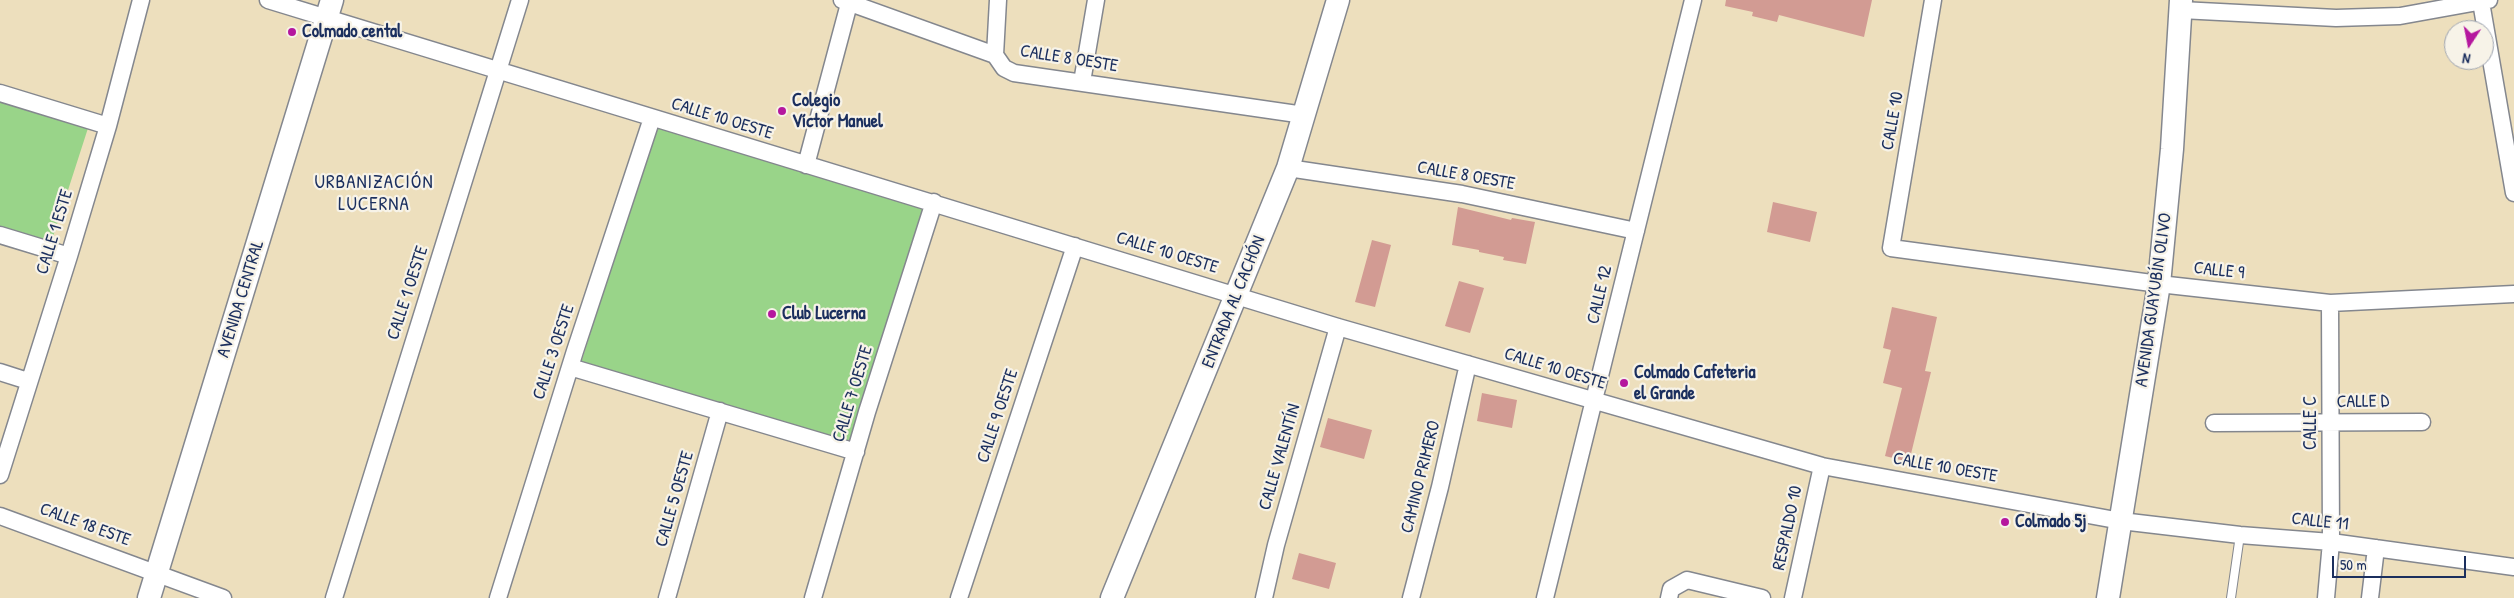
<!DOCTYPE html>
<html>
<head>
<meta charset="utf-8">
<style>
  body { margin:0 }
  #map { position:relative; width:2514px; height:598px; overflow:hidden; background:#eddfbd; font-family:"Patrick Hand",sans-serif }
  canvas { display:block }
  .north { position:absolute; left:2444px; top:20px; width:50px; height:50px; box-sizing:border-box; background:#f7f3e8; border:1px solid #9fa5b1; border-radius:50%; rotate:191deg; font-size:14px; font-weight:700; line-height:20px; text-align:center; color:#1b2f5e }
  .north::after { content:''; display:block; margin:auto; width:18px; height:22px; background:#b5179e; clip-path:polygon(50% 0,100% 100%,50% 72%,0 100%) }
  .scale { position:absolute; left:2332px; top:556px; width:134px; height:22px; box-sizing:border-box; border:2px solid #1b2f5e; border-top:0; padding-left:6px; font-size:15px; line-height:18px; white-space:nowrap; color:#1b2f5e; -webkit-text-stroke:4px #f7f3e8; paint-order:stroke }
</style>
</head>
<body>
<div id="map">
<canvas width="2514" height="598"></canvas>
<div class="north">N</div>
<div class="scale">50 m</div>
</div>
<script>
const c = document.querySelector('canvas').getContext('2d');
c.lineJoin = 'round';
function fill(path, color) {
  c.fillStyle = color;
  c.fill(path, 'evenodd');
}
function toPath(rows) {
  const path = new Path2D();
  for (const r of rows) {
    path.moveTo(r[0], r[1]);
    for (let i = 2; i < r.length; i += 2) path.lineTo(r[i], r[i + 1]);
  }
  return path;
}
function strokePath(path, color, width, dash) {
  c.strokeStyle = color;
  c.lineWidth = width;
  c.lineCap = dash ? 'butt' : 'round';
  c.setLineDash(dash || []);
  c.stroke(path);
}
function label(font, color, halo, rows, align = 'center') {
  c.font = font + ' "Patrick Hand",sans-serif';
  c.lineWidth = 4.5;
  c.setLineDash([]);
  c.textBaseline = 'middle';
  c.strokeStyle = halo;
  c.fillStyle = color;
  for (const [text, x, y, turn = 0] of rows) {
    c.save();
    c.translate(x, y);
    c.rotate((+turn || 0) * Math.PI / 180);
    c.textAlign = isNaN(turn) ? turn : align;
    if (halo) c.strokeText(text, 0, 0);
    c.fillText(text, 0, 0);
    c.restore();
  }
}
const green = toPath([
  [0,99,89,125,50,246,0,230],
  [655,126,924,207,849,442,581,363]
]);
const building = toPath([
  [1726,0,1872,0,1864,37,1779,15,1777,22,1752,16,1753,12,1725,6],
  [1773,202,1817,212,1810,242,1767,232],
  [1458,207,1511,220,1512,218,1535,222,1526,264,1503,260,1504,257,1479,252,1479,250,1452,245],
  [1372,240,1391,245,1375,307,1355,302],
  [1459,281,1484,288,1470,333,1445,326],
  [1892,307,1937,317,1925,371,1931,372,1909,462,1885,456,1902,388,1883,383,1891,350,1883,348],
  [1482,393,1517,400,1512,428,1477,421],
  [1328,418,1372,430,1364,459,1320,447],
  [1299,553,1336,563,1329,589,1292,579]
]);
const lane = toPath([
  [2231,598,2240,535]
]);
const street = toPath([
  [268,0,1338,327,1822,466,2121,521,2240,535,2331,542,2514,567],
  [842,0,995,55,1004,68,1014,73,1304,115],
  [1933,0,1891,248,2159,284,2330,303,2514,294],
  [2481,2,2514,193],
  [2181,10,2336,18,2400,16,2489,0],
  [995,55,998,0],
  [1082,82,1096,0],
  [0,93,108,126],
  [806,165,850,0],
  [1288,168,1462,194,1636,231],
  [0,235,69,256],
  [570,367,856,452],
  [0,372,28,381],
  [2214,423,2422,422],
  [0,475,69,256,108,126,141,0],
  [0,516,223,598],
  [334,598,520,0],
  [498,598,575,351,652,118],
  [667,598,720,411],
  [813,598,867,412,934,202],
  [959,598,1075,246],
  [1264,598,1276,545,1338,327],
  [1411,598,1440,487,1468,364],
  [1545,598,1693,0],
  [1669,598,1671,589,1687,580,1762,598],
  [1793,598,1822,466],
  [2326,598,2331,542,2330,303],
  [2370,598,2376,548]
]);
const secondary = toPath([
  [149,598,332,0],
  [1112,598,1288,168,1338,0],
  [2108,598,2159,284,2172,149,2181,0]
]);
const markers = [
  [292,32,5,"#b5179e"],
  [782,111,5,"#b5179e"],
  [772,314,5,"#b5179e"],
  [1624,383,5,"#b5179e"],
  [2005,522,5,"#b5179e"]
];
const poiNames = [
  ["Colmado cental",302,32],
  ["Colegio",792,101],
  ["Víctor Manuel",792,122],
  ["Club Lucerna",782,314],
  ["Colmado Cafeteria",1634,373],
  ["el Grande",1634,394],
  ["Colmado 5j",2015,522]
];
const streetNames = [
  ["CALLE 8 OESTE",1069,59,9],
  ["CALLE 10 OESTE",722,119,17],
  ["CALLE 10",1893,121,-80],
  ["CALLE 8 OESTE",1466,176,10],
  ["CALLE 1 ESTE",55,232,-73],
  ["CALLE 10 OESTE",1167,253,17],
  ["CALLE 9",2219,271,6],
  ["CALLE 1 OESTE",408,293,-72],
  ["CALLE 12",1600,295,-77],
  ["AVENIDA CENTRAL",241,299,-73],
  ["AVENIDA GUAYUBÍN OLIVO",2154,300,-82],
  ["ENTRADA AL CACHÓN",1234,302,-68],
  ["CALLE 3 OESTE",554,352,-72],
  ["CALLE 10 OESTE",1555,369,17],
  ["CALLE 7 OESTE",853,394,-73],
  ["CALLE D",2363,402,-1],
  ["CALLE 9 OESTE",998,416,-72],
  ["CALLE C",2311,423,-90],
  ["CALLE VALENTÍN",1280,457,-74],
  ["CALLE 10 OESTE",1945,468,10],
  ["CAMINO PRIMERO",1421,477,-76],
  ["CALLE 5 OESTE",675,499,-74],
  ["CALLE 11",2320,522,6],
  ["CALLE 18 ESTE",85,525,20],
  ["RESPALDO 10",1788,528,-78]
];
const neighbourhoodNames = [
  ["URBANIZACIÓN",374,183],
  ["LUCERNA",374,205]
];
fill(green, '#99d489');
fill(building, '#d29b93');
strokePath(lane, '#84878e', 10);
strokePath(street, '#84878e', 19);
strokePath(secondary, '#84878e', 25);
strokePath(lane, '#fff', 8);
strokePath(street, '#fff', 16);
strokePath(secondary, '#fff', 22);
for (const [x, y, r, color] of markers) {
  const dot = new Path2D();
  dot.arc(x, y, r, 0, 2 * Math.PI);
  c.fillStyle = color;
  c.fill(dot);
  strokePath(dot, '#f7f3e8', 2);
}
label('bold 18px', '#1b2f5e', '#f7f3e8', poiNames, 'left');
label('18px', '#1b2f5e', '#f7f3e8', streetNames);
c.letterSpacing = '1px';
label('19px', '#1b2f5e', '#f7f3e8', neighbourhoodNames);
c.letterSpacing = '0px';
</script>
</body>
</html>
